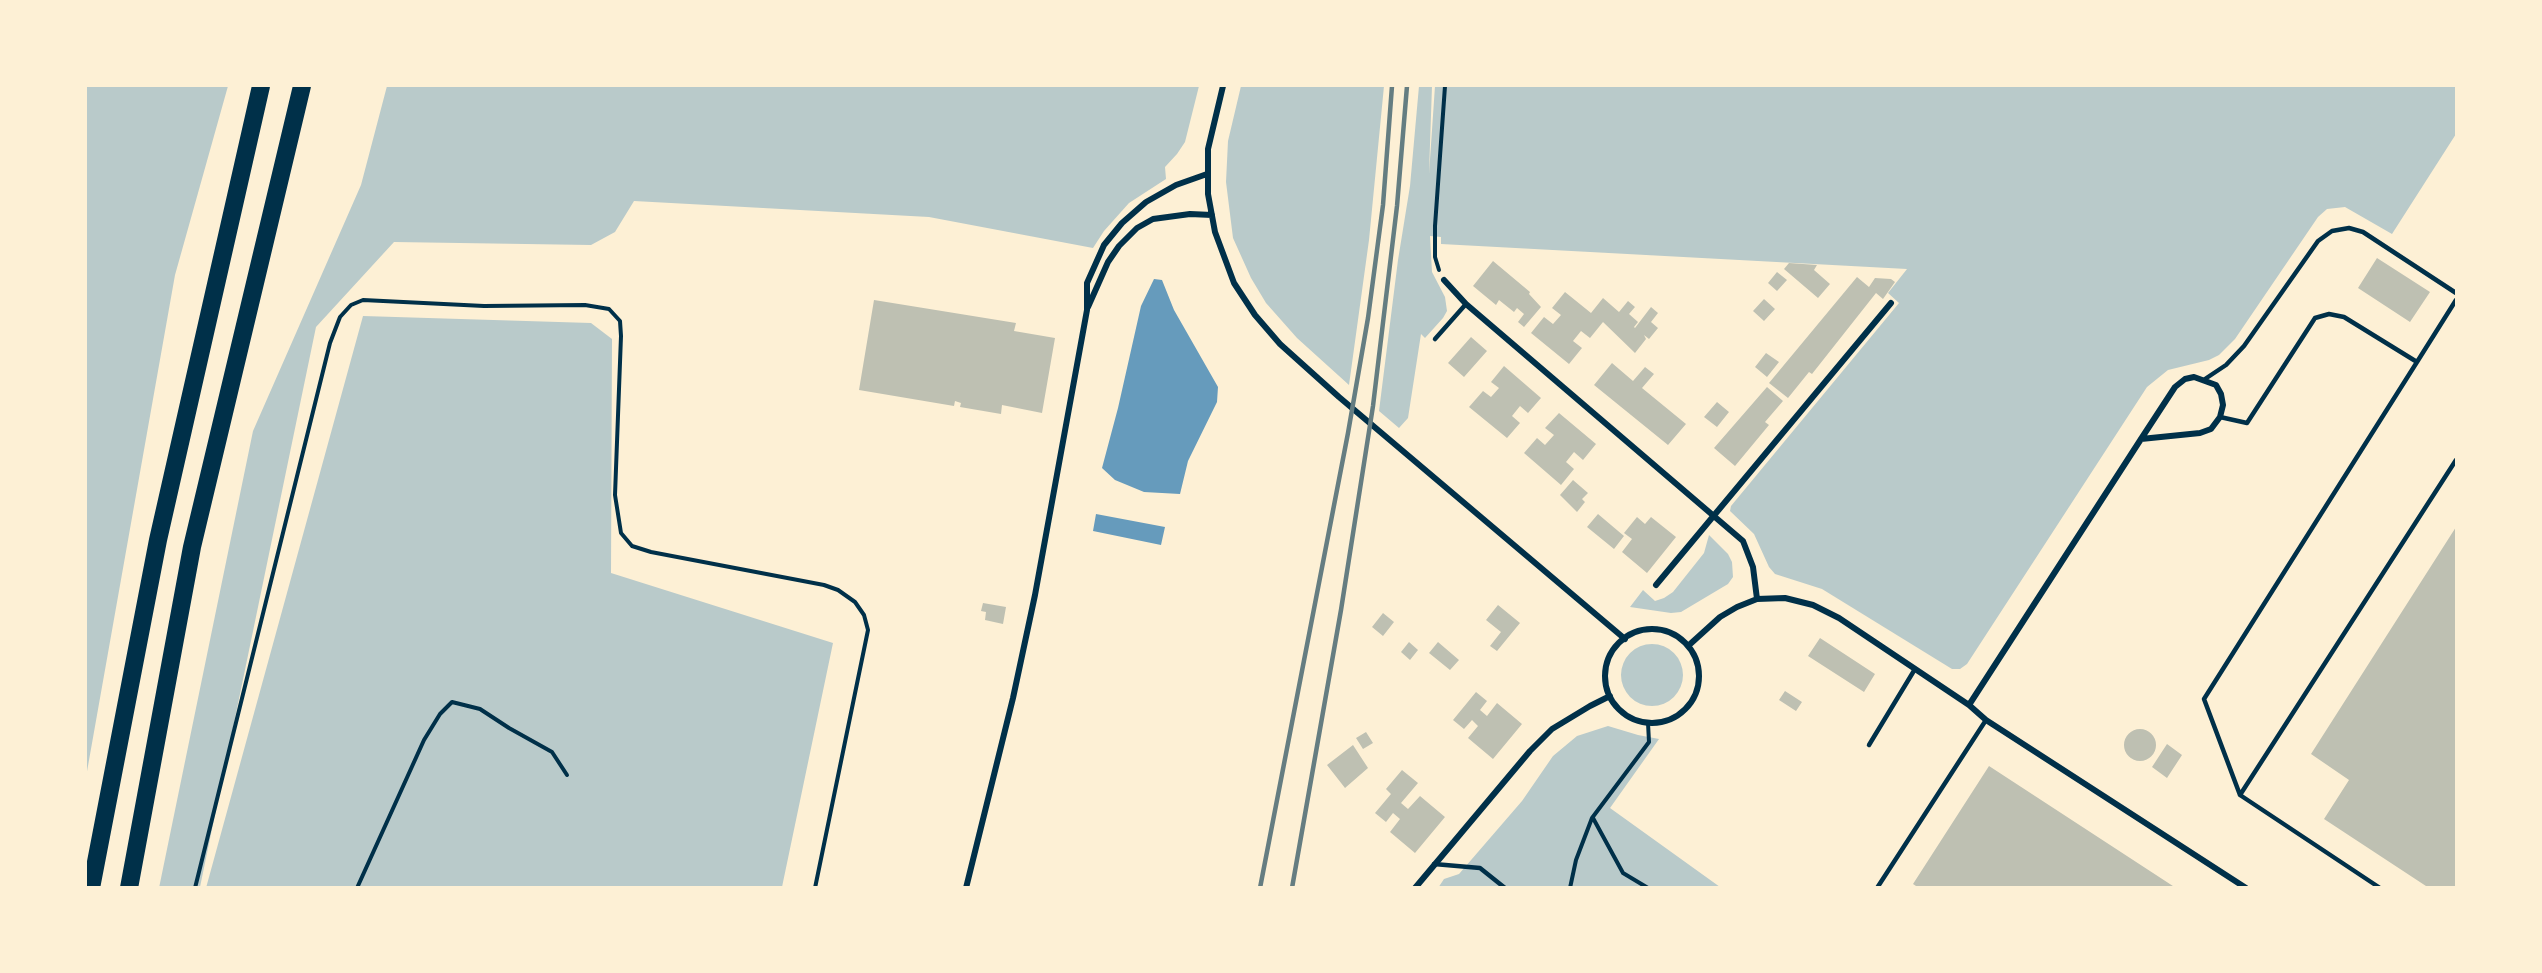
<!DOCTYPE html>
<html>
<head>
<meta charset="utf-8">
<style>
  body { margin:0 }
  #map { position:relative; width:2542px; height:973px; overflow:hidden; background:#fdf0d5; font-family:"Sofia Sans Condensed",sans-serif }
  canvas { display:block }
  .frame { position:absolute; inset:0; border:87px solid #fdf0d5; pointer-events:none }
</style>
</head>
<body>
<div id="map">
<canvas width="2542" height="973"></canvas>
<div class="frame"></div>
</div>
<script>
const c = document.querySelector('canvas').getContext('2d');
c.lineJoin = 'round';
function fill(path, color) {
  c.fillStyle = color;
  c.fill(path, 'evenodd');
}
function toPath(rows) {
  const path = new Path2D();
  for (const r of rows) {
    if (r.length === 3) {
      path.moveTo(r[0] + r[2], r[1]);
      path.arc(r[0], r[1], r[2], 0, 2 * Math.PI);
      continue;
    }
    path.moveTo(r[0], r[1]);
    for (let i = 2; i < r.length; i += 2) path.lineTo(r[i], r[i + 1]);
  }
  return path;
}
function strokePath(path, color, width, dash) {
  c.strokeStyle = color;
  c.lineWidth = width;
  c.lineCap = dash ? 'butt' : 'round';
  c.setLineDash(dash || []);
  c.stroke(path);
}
const green = toPath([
  [86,86,228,86,175,275,86,777],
  [387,86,1199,86,1185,142,1177,154,1165,167,1166,179,1129,203,1104,231,1093,248,929,217,634,201,615,232,591,245,394,242,316,327,200,887,159,888,253,431,361,185],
  [1241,86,1384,86,1369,240,1349,385,1297,338,1266,303,1251,278,1233,238,1226,182,1228,141],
  [1419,86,1432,86,1429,174,1435,86,2456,86,2456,134,2392,234,2345,207,2327,209,2318,217,2235,339,2219,355,2209,360,2168,370,2147,387,1967,664,1960,669,1952,669,1822,589,1775,574,1769,567,1754,534,1730,511,1731,506,1899,303,1888,293,1907,269,1441,244,1441,237,1430,236,1432,272,1445,297,1447,311,1443,318,1425,338,1421,334,1408,418,1399,428,1379,411,1398,260,1410,186],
  [363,316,591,323,612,339,611,573,833,643,782,887,206,888],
  [1709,535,1728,554,1732,562,1733,577,1728,584,1681,612,1671,613,1630,607,1643,590,1655,601,1664,598,1673,592,1704,553],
  [1652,675,31],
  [1608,726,1638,735,1659,739,1610,808,1720,887,1438,888,1444,879,1459,874,1522,801,1553,756,1577,736]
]);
const water = toPath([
  [1154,279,1162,280,1174,310,1218,387,1217,402,1188,461,1180,494,1144,492,1115,480,1102,468,1118,408,1141,306],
  [1096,514,1165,527,1161,545,1093,531]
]);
const building = toPath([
  [2377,258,2430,292,2410,322,2358,288],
  [1493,261,1530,292,1529,294,1541,307,1524,327,1518,322,1524,314,1517,308,1514,312,1499,300,1496,305,1473,286],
  [1789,263,1817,265,1814,270,1830,284,1818,298,1784,269],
  [1777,272,1787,280,1777,291,1768,283],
  [1857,277,1869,287,1875,278,1891,279,1895,282,1883,299,1876,293,1812,374,1809,372,1788,398,1769,383],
  [1565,292,1591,313,1603,298,1619,312,1628,301,1635,307,1629,314,1638,322,1634,327,1635,328,1651,307,1658,313,1651,322,1658,328,1649,339,1644,335,1646,339,1635,353,1603,322,1590,338,1581,331,1573,341,1582,348,1569,364,1531,333,1544,317,1553,324,1561,315,1552,308],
  [1764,299,1775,309,1764,321,1753,311],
  [874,300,1016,323,1014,331,1055,338,1042,413,1002,405,1001,414,960,407,961,403,955,401,954,406,859,390],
  [1471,337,1487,351,1464,377,1448,363],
  [1766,353,1779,362,1767,377,1755,367],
  [1612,363,1633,381,1645,367,1654,374,1642,388,1686,424,1668,445,1594,385],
  [1504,366,1541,398,1528,413,1520,406,1512,416,1520,423,1507,438,1469,407,1483,391,1491,397,1499,388,1491,382],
  [1767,387,1783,401,1765,422,1769,425,1735,466,1714,448],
  [1717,402,1729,412,1717,427,1704,417],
  [1559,413,1596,444,1583,460,1574,452,1566,462,1574,469,1561,485,1524,453,1537,438,1545,445,1554,435,1545,428],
  [1573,480,1588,493,1582,499,1585,502,1577,512,1560,495],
  [1598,514,1624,536,1614,549,1587,527],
  [1637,517,1645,524,1651,517,1676,537,1647,573,1622,552,1632,539,1624,533],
  [2456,527,2456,888,2429,888,2324,819,2349,780,2311,754],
  [983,603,1006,607,1003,624,985,620,986,612,981,611],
  [1498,605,1520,623,1497,651,1490,646,1501,632,1486,620],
  [1383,613,1394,622,1383,636,1372,627],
  [1820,638,1875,674,1864,692,1808,656],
  [1409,642,1418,650,1410,660,1401,652],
  [1438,642,1459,660,1450,670,1429,653],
  [1785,691,1802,702,1796,711,1779,700],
  [1476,692,1487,701,1480,710,1487,716,1497,703,1522,724,1493,759,1468,738,1478,726,1472,720,1464,729,1453,720],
  [2140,745,16],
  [1366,732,1373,743,1363,749,1356,738],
  [2167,744,2182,755,2167,778,2152,767],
  [1353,745,1368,768,1345,788,1327,765],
  [1989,766,2176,888,1919,888,1913,884],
  [1402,770,1418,783,1401,803,1408,809,1420,796,1445,817,1415,853,1390,832,1400,819,1393,813,1386,822,1375,813,1391,794,1386,789]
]);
const path = toPath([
  [1439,270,1435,257,1435,226,1445,86],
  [1593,818,1623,873,1648,888],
  [195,888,330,343,340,317,351,305,363,300,484,306,585,305,609,309,620,321,621,336,615,495,621,533,632,546,651,552,824,585,838,590,855,602,864,615,868,630,815,888],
  [357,888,424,740,440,714,452,702,480,709,509,728,552,752,567,775],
  [1570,888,1576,860,1592,818,1649,742,1648,723]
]);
const service = toPath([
  [1435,339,1466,304],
  [2417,362,2456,300],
  [2205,379,2226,365,2244,346,2318,241,2332,231,2349,228,2363,232,2456,293],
  [2220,417,2247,423,2315,318,2329,314,2344,317,2417,362,2204,699,2240,795,2380,888],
  [1869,745,1915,669],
  [2240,795,2456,460],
  [1434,864,1480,868,1505,888],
  [1877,888,1986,720]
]);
const minor = toPath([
  [1223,86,1208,149,1208,194,1215,232,1234,283,1255,315,1280,344,1339,397,1625,639],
  [1444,280,1466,304,1743,541,1753,567,1757,599],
  [1088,307,1108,262,1119,246,1137,228,1153,219,1190,214,1212,215],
  [1656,585,1891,303],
  [1652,676,47],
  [1688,646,1720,617,1737,607,1757,599,1785,598,1813,605,1839,618,1969,705,1986,720,2246,888],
  [1969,705,2141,439,2175,387,2185,379,2194,377,2216,385,2221,394,2223,405,2220,417,2211,429,2200,433,2141,439],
  [966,888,1013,698,1035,595,1087,310,1087,283,1104,245,1122,223,1146,202,1176,185,1207,174],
  [1415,888,1530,751,1552,729,1590,706,1610,696]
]);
const motorway = toPath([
  [91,888,158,540,261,86],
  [129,888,192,547,302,86]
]);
const rail = toPath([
  [1260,888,1348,433,1368,318,1383,205,1392,86],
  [1292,888,1341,610,1373,406,1397,206,1407,86]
]);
fill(green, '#b9caca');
fill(water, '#669bbc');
fill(building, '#bec0b2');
strokePath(path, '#003049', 4);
strokePath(service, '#003049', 4.5);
strokePath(minor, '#003049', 6);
strokePath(motorway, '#003049', 18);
strokePath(rail, '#657d81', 4.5);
</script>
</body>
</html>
